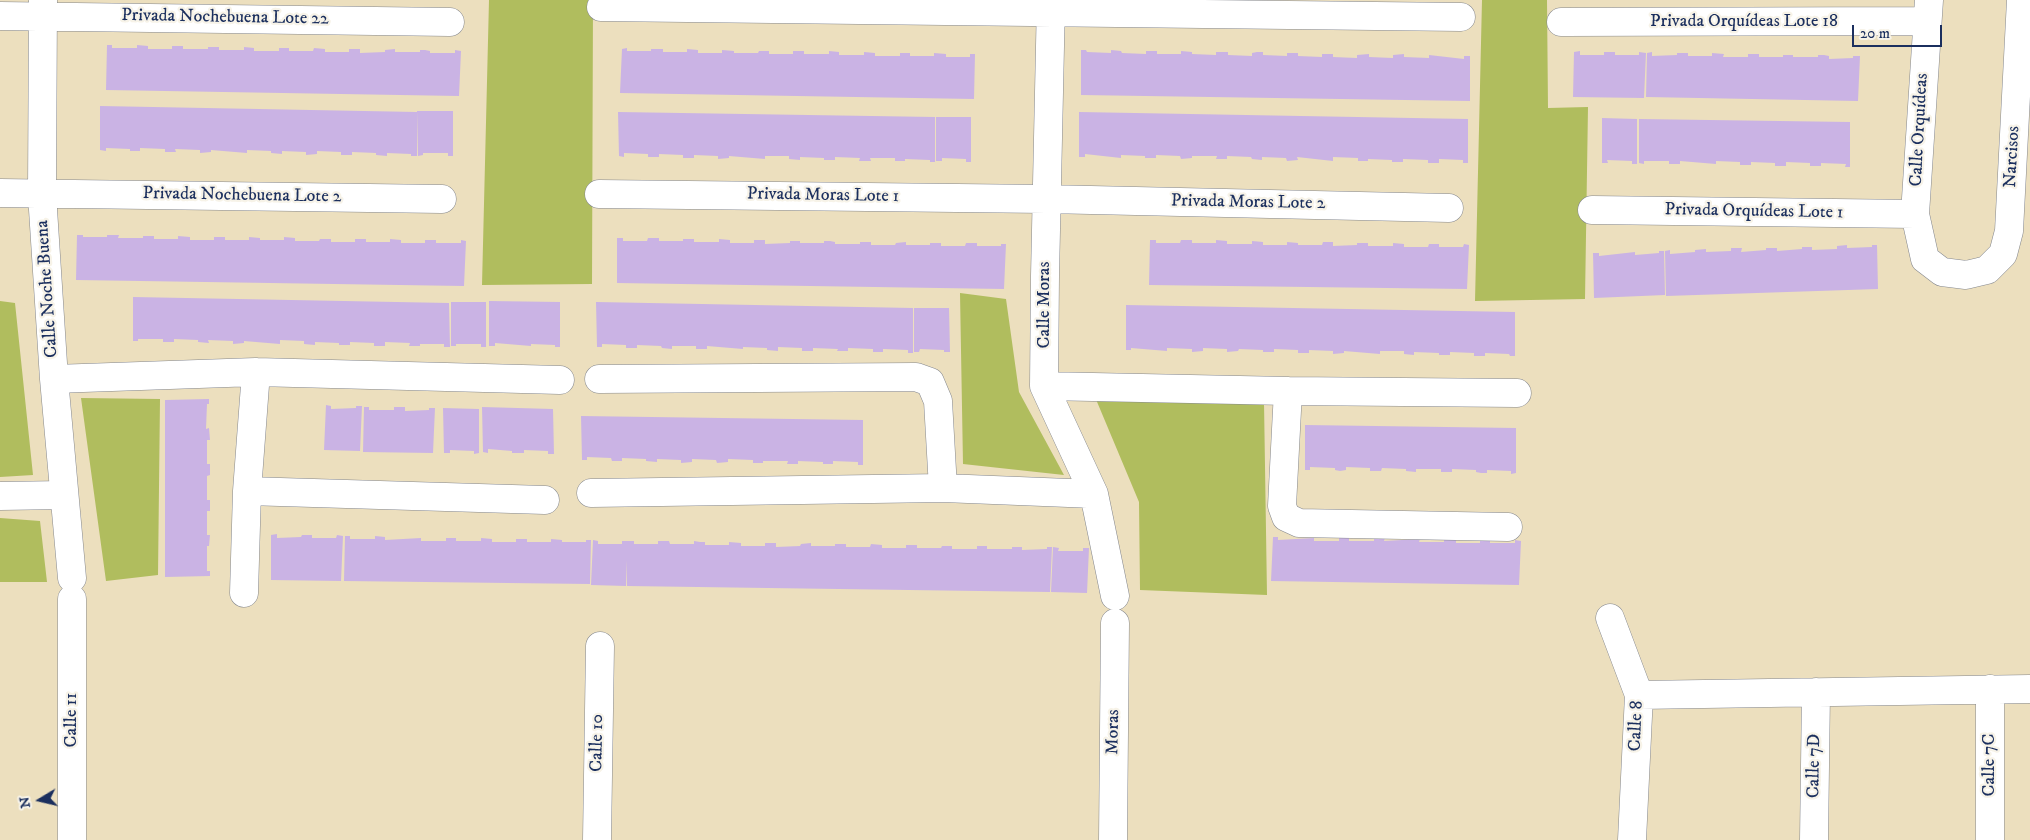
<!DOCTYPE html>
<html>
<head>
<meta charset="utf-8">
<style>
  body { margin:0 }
  #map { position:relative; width:2030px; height:840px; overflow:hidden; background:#ecdfbe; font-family:"IM FELL DW Pica",serif }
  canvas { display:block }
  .north { position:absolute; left:15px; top:775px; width:50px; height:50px; -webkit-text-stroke:4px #f7f3e8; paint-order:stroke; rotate:261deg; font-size:14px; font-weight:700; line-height:20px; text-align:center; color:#1b2f5e }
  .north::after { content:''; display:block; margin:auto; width:18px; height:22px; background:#1b2f5e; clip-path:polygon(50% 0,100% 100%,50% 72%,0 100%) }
  .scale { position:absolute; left:1852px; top:25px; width:90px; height:22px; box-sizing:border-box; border:2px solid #1b2f5e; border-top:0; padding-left:6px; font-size:15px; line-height:18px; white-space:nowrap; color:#1b2f5e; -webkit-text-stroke:4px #f7f3e8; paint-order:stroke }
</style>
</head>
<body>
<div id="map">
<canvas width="2030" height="840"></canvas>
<div class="north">N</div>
<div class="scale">20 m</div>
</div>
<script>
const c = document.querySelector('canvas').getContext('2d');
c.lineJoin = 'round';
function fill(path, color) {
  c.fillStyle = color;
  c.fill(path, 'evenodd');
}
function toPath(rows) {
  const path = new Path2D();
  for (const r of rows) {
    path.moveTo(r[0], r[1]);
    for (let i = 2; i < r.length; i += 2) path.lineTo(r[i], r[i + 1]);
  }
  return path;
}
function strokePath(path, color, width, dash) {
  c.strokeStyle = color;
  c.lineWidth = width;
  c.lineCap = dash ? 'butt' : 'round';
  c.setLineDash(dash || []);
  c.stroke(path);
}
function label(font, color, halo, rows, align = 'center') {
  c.font = font + ' "IM FELL DW Pica",serif';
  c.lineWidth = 4.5;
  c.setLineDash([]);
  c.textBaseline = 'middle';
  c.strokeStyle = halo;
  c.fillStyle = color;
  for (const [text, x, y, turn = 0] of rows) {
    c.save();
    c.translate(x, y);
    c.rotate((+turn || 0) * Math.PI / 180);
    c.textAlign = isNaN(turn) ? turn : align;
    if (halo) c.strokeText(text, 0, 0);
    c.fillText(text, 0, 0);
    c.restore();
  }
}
const green = toPath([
  [489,0,593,0,592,284,482,285],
  [1482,0,1547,0,1548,108,1588,107,1585,299,1475,301],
  [960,293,1006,299,1019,392,1064,475,963,464],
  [0,301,15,303,33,475,0,477],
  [1095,397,1264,402,1267,595,1140,590,1139,502],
  [81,398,160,399,158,575,106,581],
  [0,518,40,521,47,582,0,582]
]);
const building = toPath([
  [107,45,112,45,112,48,137,48,137,45,148,46,148,49,172,49,172,46,183,46,183,49,208,49,208,47,219,47,219,50,244,50,244,47,254,48,254,51,279,51,279,48,289,48,289,51,313,51,314,48,325,49,325,52,349,52,349,49,360,49,360,53,385,52,385,50,395,49,395,52,420,52,420,50,425,50,430,51,430,53,455,53,455,50,461,51,459,96,106,90],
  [627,48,627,51,651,51,651,49,663,49,663,52,687,52,687,49,698,50,698,53,722,53,722,50,734,51,734,53,758,53,759,51,769,51,769,54,793,54,793,51,804,51,804,54,829,54,829,51,839,52,839,55,864,55,864,52,875,53,875,56,900,56,900,53,910,53,910,56,934,56,934,53,946,54,946,57,970,57,970,54,975,54,974,99,620,93,622,49],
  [1081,50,1086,50,1087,52,1111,53,1111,50,1121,51,1122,53,1146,54,1146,51,1157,51,1157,54,1181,54,1181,51,1192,52,1192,54,1216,55,1216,52,1228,52,1228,55,1252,56,1252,53,1257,52,1263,52,1263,55,1287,56,1287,53,1298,53,1298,56,1322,57,1322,54,1333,54,1333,57,1357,58,1357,55,1369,54,1369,57,1393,58,1393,55,1404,54,1404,57,1429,58,1429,55,1464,59,1464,56,1470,56,1470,101,1081,95],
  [1580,51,1580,55,1604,55,1604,52,1615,52,1615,55,1639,55,1639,52,1646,53,1644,98,1573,97,1574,52],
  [1652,52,1652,56,1677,55,1677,53,1688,53,1688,56,1712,56,1712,53,1724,54,1723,57,1748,57,1748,54,1759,54,1759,57,1783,57,1783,55,1793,55,1793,57,1818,57,1818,55,1824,55,1829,56,1829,59,1853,58,1853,56,1860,56,1858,101,1646,97,1647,53],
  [100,106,417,112,417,156,411,156,411,154,387,153,387,156,376,155,376,153,352,152,352,155,341,155,341,152,317,151,317,154,306,155,306,152,282,151,282,154,271,153,271,151,247,150,247,153,211,150,211,152,200,153,200,150,175,149,176,152,165,152,165,149,140,148,140,151,130,151,130,149,106,148,106,151,100,150],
  [417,111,453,111,453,156,448,156,448,153,423,153,423,155,418,156],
  [618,112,935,117,935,162,930,162,930,160,905,159,905,161,895,161,895,158,870,158,871,161,859,161,860,158,835,157,835,160,824,160,824,158,800,157,800,160,789,159,789,156,765,156,765,159,729,156,729,158,718,159,718,156,694,155,694,158,683,158,683,155,659,154,659,157,648,157,648,154,624,153,624,157,619,156],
  [1079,112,1468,119,1468,163,1463,163,1463,160,1439,159,1439,163,1428,163,1428,160,1403,159,1403,162,1392,162,1392,160,1368,159,1368,161,1358,161,1358,158,1333,157,1333,161,1297,157,1298,160,1287,161,1286,158,1262,157,1262,160,1252,159,1251,157,1227,156,1227,159,1216,159,1217,156,1192,156,1192,158,1181,159,1180,156,1156,155,1156,158,1145,158,1145,156,1121,155,1121,158,1085,154,1085,157,1079,157],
  [936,117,971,117,971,162,966,162,966,159,942,158,942,161,936,161],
  [1602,118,1637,119,1637,164,1632,164,1632,161,1607,160,1608,163,1602,163],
  [1639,119,1850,122,1850,167,1845,167,1846,164,1821,163,1821,166,1810,166,1810,163,1786,162,1786,166,1775,166,1775,163,1751,162,1751,165,1740,165,1740,162,1716,161,1716,164,1680,161,1680,164,1669,164,1669,161,1644,161,1644,164,1639,163],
  [77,235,83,235,83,237,107,237,107,235,119,235,118,238,143,238,143,236,154,236,154,239,178,239,178,236,190,237,190,240,214,240,214,237,225,237,225,240,249,240,249,237,260,238,260,240,284,240,284,237,295,238,295,241,319,241,320,239,331,239,331,242,355,242,355,239,366,239,366,242,390,242,390,239,401,240,401,243,425,243,425,240,436,240,436,243,461,243,461,240,466,241,464,286,76,280],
  [617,238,623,238,623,241,647,241,648,238,659,238,659,241,683,241,683,239,694,239,694,242,719,242,719,239,730,240,730,243,754,243,754,240,765,240,765,244,790,243,790,241,800,241,800,243,824,243,824,241,830,241,835,242,835,244,860,244,860,242,871,242,871,245,895,245,896,243,906,242,906,245,930,245,930,243,941,243,941,246,965,246,966,243,977,243,977,246,1001,246,1001,244,1006,244,1004,289,617,283],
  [1150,240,1156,240,1156,243,1180,243,1181,240,1192,240,1192,243,1216,243,1216,240,1227,241,1227,244,1252,244,1252,241,1263,242,1263,245,1287,245,1287,242,1298,243,1298,245,1322,245,1323,242,1333,242,1333,246,1357,245,1357,243,1368,243,1368,246,1393,246,1393,243,1404,244,1404,247,1428,247,1429,244,1439,244,1439,247,1463,247,1464,244,1469,245,1467,289,1149,285],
  [1847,245,1847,248,1872,247,1872,245,1877,245,1878,289,1666,296,1665,251,1670,250,1670,254,1695,252,1695,250,1706,249,1706,252,1731,251,1731,248,1742,248,1741,252,1766,250,1766,248,1777,248,1777,251,1802,249,1802,247,1812,247,1812,250,1837,249,1837,246],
  [1659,251,1664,251,1665,295,1594,298,1593,253,1599,253,1599,256,1635,252,1635,255,1659,253],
  [133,297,449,303,450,347,444,347,444,344,420,344,420,346,409,346,410,343,385,342,385,346,374,346,374,343,350,342,350,345,339,345,339,343,315,342,315,345,304,344,304,341,280,340,280,344,244,341,244,343,233,344,233,341,208,340,209,343,198,342,198,340,174,339,174,342,163,342,163,339,138,339,138,341,133,341],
  [489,301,560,302,560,347,555,347,555,345,531,344,531,346,495,343,495,346,489,346],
  [451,302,486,302,486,347,481,347,481,344,456,344,456,346,451,346],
  [596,302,913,308,913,353,908,353,908,350,883,349,883,352,873,352,873,349,848,348,848,351,837,351,838,349,813,348,813,351,802,351,802,348,778,347,778,351,767,350,767,348,743,347,743,349,707,346,707,349,696,349,696,346,672,346,672,349,662,348,661,346,637,345,637,348,626,348,626,345,602,344,602,347,597,347],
  [1126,305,1515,312,1515,356,1510,356,1509,354,1485,353,1485,356,1474,356,1474,353,1450,352,1450,355,1439,355,1439,353,1414,352,1414,355,1404,354,1404,351,1380,351,1380,354,1344,351,1344,353,1333,354,1333,351,1309,350,1309,353,1298,353,1298,350,1274,349,1274,352,1263,352,1263,350,1239,349,1238,351,1227,352,1227,349,1203,348,1203,351,1192,352,1192,349,1167,348,1167,351,1131,348,1131,350,1126,350],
  [914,308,949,308,950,352,944,352,944,350,920,349,919,352,914,352],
  [209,399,209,404,207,404,206,429,209,428,210,440,207,440,207,464,210,464,210,475,207,476,207,500,210,500,210,511,207,511,207,535,210,535,209,546,207,546,207,571,210,571,210,576,165,577,165,400],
  [326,405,331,406,331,409,356,408,356,406,362,406,360,451,324,450],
  [364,407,369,407,369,410,394,410,394,407,405,407,405,411,429,410,429,408,435,408,433,453,363,452],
  [482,407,553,409,554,454,548,454,548,451,524,450,524,453,512,453,512,451,488,449,488,453,483,452],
  [443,408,479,409,479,453,474,454,474,451,450,450,450,453,444,453],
  [581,416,863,420,863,465,858,465,858,462,833,461,833,464,823,464,823,462,798,461,798,464,787,464,788,461,763,461,763,463,753,463,753,460,728,459,728,462,717,463,716,460,692,459,692,462,681,463,681,460,657,459,657,462,646,461,646,459,622,458,622,461,612,461,611,458,587,457,587,460,582,460],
  [1305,425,1516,428,1516,473,1511,474,1511,471,1487,470,1487,473,1481,473,1476,472,1476,470,1452,469,1452,472,1441,472,1441,469,1416,469,1416,472,1406,471,1406,469,1382,468,1381,471,1370,471,1370,468,1346,467,1346,470,1340,471,1335,470,1335,468,1310,467,1310,470,1305,470],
  [277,534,277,538,301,537,302,535,312,535,312,538,336,538,337,535,343,536,341,581,271,580,271,535],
  [345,536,350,536,350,539,375,539,375,536,385,537,385,540,421,538,421,541,446,541,446,538,456,538,456,541,481,541,481,538,492,539,492,542,516,542,516,539,527,539,527,542,551,542,551,539,562,540,562,542,586,542,586,540,591,540,590,584,344,581],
  [1273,537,1278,537,1278,540,1314,538,1314,541,1339,541,1339,538,1349,538,1349,541,1374,541,1374,539,1385,538,1384,541,1420,539,1419,542,1444,542,1444,539,1456,540,1456,543,1480,543,1480,540,1490,540,1490,543,1515,543,1515,540,1521,541,1519,585,1271,581],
  [593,540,598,541,598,544,622,544,622,541,634,541,634,544,658,544,658,541,669,541,670,544,694,544,694,541,700,542,705,542,705,545,729,545,729,542,741,543,741,546,765,546,765,543,776,543,776,547,800,546,801,544,811,543,811,546,835,546,835,544,846,544,846,547,870,547,871,544,882,545,882,548,906,548,906,545,917,545,917,548,941,548,942,546,952,546,952,549,977,549,977,546,987,546,987,549,1012,549,1012,547,1022,547,1022,550,1047,549,1047,547,1052,547,1050,592,627,586,627,560,626,586,591,585],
  [1053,547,1059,548,1058,551,1083,551,1083,548,1089,548,1087,593,1051,592]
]);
const minor = toPath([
  [43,0,42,194,54,379,72,578],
  [1051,0,1045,276,1044,386,1094,494,1115,596],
  [1929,0,1915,214,1925,259,1942,272,1966,275,1987,270,2003,254,2009,231,2021,0],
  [601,7,1461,17],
  [0,16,450,22],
  [1561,22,1927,21],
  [0,193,442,199],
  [599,194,1046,199,1449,208],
  [1592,210,1915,214],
  [54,379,256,372,560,380],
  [599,379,916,377,930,382,938,401,943,488],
  [1044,386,1288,391,1517,393],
  [1288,391,1282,506,1286,517,1299,523,1508,527],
  [247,491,545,500],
  [591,493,943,488,1094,494],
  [0,496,64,495],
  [244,593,247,491,256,372],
  [1610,618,1639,695,1632,840],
  [1639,695,2030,689],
  [72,840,72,599],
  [597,840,600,646],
  [1113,840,1115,623],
  [1814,840,1816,692],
  [1990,840,1990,689]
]);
const streetNames = [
  ["Privada Nochebuena Lote 22",225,18,1],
  ["Privada Orquídeas Lote 18",1744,22],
  ["Calle Orquídeas",1920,130,-87],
  ["Narcisos",2013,157,-87],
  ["Privada Nochebuena Lote 2",242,196,1],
  ["Privada Moras Lote 1",823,196,1],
  ["Privada Moras Lote 2",1248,203,1],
  ["Privada Orquídeas Lote 1",1754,212,1],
  ["Calle Noche Buena",48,289,-94],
  ["Calle Moras",1045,305,-90],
  ["Calle 11",72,720,-90],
  ["Calle 8",1637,726,-88],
  ["Moras",1114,732,-89],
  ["Calle 10",598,743,-89],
  ["Calle 7C",1990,765,-90],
  ["Calle 7D",1815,766,-89]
];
fill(green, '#b0bd5e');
fill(building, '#cab3e4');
strokePath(minor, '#84878e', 29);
strokePath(minor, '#fff', 28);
label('18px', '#1b2f5e', '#f7f3e8', streetNames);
</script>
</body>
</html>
